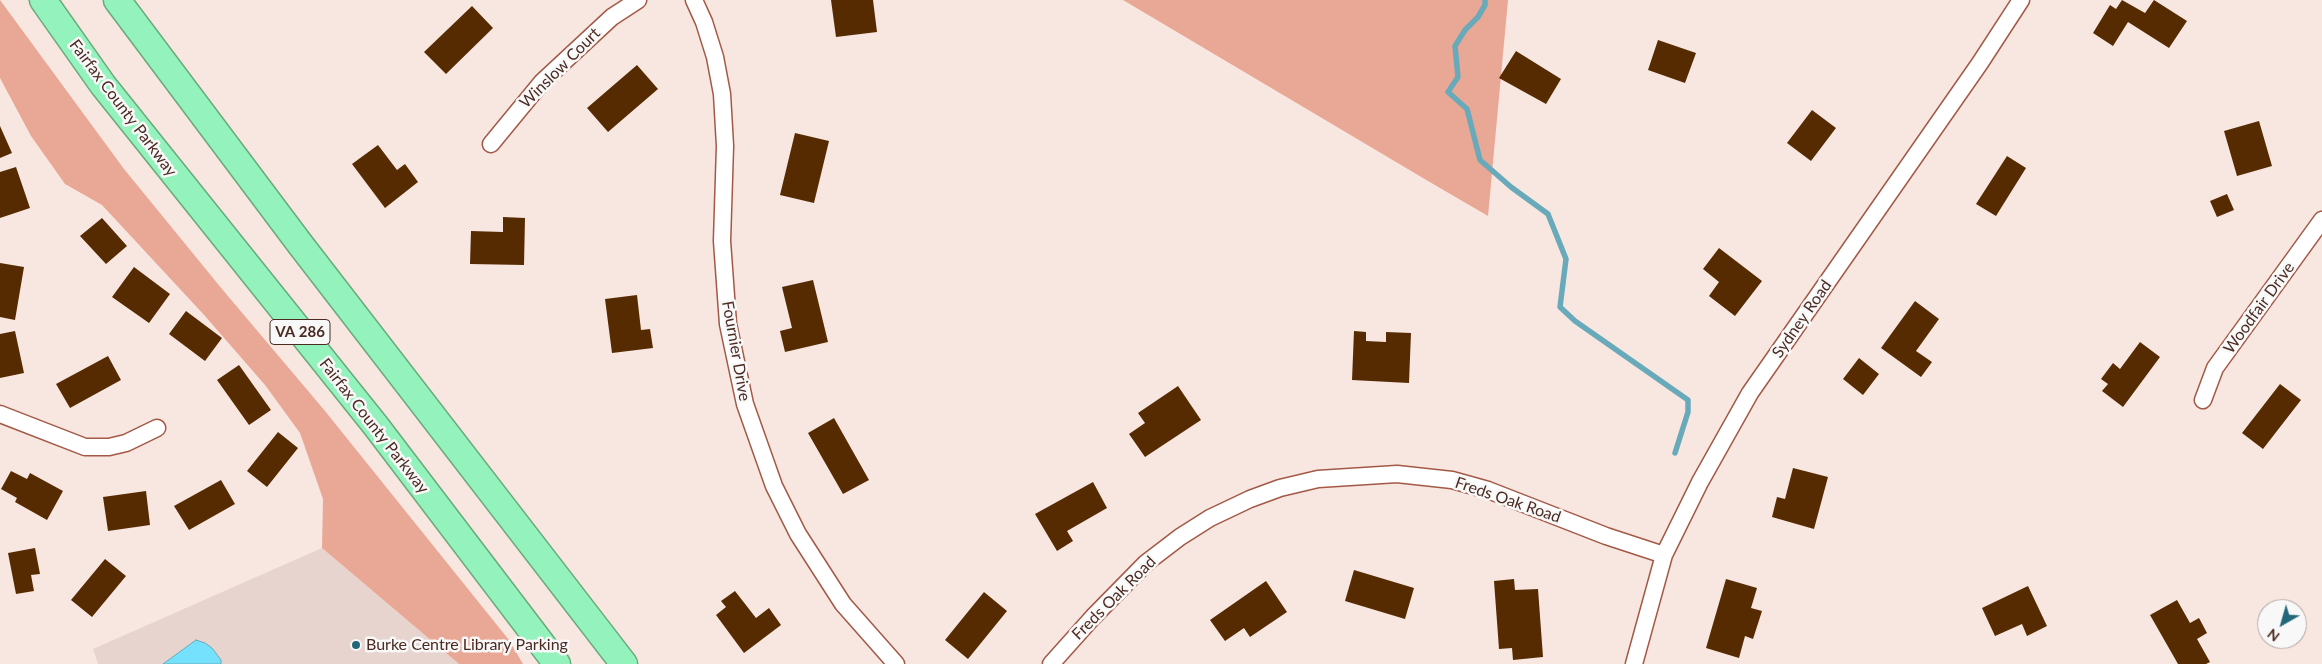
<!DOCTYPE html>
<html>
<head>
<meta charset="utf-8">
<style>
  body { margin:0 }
  #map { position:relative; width:2322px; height:664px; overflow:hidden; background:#f8e6e1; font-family:Lato,sans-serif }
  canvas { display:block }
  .north { position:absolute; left:2257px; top:599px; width:50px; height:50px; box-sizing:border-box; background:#f8f8f8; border:1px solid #b2a6a2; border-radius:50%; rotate:218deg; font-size:14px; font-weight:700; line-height:20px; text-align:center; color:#4a2a21 }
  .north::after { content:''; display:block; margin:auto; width:18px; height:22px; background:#236879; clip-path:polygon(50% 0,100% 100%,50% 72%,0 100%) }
</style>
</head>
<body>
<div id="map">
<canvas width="2322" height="664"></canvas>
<div class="north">N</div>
</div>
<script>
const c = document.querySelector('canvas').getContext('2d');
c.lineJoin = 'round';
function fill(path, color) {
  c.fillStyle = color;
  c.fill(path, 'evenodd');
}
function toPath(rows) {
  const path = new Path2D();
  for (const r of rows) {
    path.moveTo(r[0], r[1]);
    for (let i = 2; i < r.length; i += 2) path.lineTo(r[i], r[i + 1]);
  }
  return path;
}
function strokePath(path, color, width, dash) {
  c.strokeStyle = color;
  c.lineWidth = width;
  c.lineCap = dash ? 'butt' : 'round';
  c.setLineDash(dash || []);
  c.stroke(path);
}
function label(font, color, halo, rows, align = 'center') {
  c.font = font + ' Lato,sans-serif';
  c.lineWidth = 5;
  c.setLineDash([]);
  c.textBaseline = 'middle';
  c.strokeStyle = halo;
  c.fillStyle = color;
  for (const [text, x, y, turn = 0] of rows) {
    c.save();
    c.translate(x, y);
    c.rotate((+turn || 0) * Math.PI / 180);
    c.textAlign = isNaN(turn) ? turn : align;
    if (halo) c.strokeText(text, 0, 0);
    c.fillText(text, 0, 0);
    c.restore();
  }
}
const built = toPath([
  [322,548,459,664,98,664,93,649]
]);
const green = toPath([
  [0,0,124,169,222,289,325,411,509,640,523,664,459,664,322,548,323,499,300,433,265,385,205,316,102,205,65,184,31,136,0,78],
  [1123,0,1508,0,1488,216,1428,181]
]);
const water = toPath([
  [196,640,205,643,212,648,221,660,221,664,163,664,196,640]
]);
const stream = toPath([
  [1485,0,1485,5,1478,17,1465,30,1455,46,1458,77,1448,92,1467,109,1480,160,1511,187,1548,214,1566,259,1560,307,1575,321,1688,400,1688,412,1675,453]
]);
const building = toPath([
  [831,0,873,0,877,32,836,37],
  [2122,0,2145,13,2154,0,2187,21,2169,48,2128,22,2113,46,2093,33,2110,5,2116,9],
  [472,6,493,28,446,74,424,52],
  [1658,40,1696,53,1685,83,1648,70],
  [1516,51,1561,79,1546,104,1499,78],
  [637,65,658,89,608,132,587,108],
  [1812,110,1836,128,1811,161,1787,143],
  [2259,121,2272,166,2237,176,2224,131],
  [0,126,12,153,0,158],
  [795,133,829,141,814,203,780,195],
  [378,145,397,170,405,164,418,182,385,208,352,164],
  [2007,156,2026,168,1996,216,1976,204],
  [16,167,30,208,0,218,0,172],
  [2227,194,2234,210,2217,217,2210,201],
  [503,217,525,218,524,265,470,264,471,231,503,232],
  [102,218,127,246,106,264,80,236],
  [1719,248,1762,281,1735,316,1709,296,1719,282,1703,269],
  [0,263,24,267,15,320,0,317],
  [134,267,170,294,149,323,112,297],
  [813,280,828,342,785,352,780,331,792,328,782,287],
  [637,295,641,330,650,329,653,348,612,353,605,299],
  [1915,301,1939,319,1916,351,1932,362,1921,377,1881,348],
  [186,311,222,338,205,361,169,334],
  [15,331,24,373,0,378,0,334],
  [1354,331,1366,332,1366,341,1386,342,1386,332,1411,333,1409,383,1352,380],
  [2140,342,2160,357,2123,407,2102,391,2108,384,2101,379,2113,363,2120,369],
  [108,356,121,380,70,408,56,384],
  [1859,358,1879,374,1863,395,1843,379],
  [239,365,271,410,249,425,217,380],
  [2280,384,2301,400,2263,449,2242,433],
  [1178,386,1201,420,1145,457,1129,434,1145,423,1138,413],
  [834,418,869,480,843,494,808,433],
  [278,432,298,448,267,487,247,471],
  [1793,468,1828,477,1814,529,1772,517,1777,497,1785,499],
  [11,471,27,479,30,473,63,491,47,520,15,502,17,498,1,489],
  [221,480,235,504,189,530,174,506],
  [1093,482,1107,508,1067,531,1073,541,1057,551,1035,514],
  [146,491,150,525,108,531,103,497],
  [35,548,40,574,31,575,34,591,16,594,8,553],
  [105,559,126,576,92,617,71,600],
  [1354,570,1414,588,1405,619,1345,601],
  [1514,579,1515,590,1538,589,1543,657,1513,660,1512,648,1499,649,1494,581],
  [1726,579,1757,588,1751,608,1762,611,1753,639,1745,636,1739,658,1706,648],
  [1266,581,1287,612,1250,637,1244,628,1225,641,1210,620],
  [2028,586,2047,626,2027,636,2022,624,1995,636,1982,608],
  [735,591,756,618,769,608,781,625,744,653,716,615,726,607,721,601],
  [984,592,1007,611,968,659,945,640],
  [2177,600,2190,623,2199,618,2207,633,2197,639,2210,662,2206,664,2178,664,2150,615]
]);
const minor = toPath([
  [694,0,704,22,715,57,722,94,725,146,722,241,728,324,745,404,774,486,798,534,843,604,896,664],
  [491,144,542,82,612,17,638,0],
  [2203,400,2215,368,2322,220],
  [0,414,85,447,109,447,126,443,157,428],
  [1051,664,1093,617,1146,563,1180,537,1210,518,1250,499,1280,488,1318,479,1397,474,1452,480,1488,490,1606,536,1664,555],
  [1634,664,1664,555,1700,482,1750,393,1980,63,2021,0]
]);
const trunk = toPath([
  [43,0,103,85,376,426,557,664],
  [117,0,300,244,624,664]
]);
const markers = [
  [356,645,5,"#236879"]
];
const shields = [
  [300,332,60]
];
const shieldNames = [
  ["VA 286",300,332]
];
const streetNames = [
  ["Winslow Court",560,68,-45],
  ["Fairfax County Parkway",123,108,53],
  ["Woodfair Drive",2259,308,-54],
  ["Sydney Road",1802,319,-55],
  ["Fournier Drive",736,351,80],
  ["Fairfax County Parkway",374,426,52],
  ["Freds Oak Road",1508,500,19],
  ["Freds Oak Road",1114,598,-45]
];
const poiNames = [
  ["Burke Centre Library Parking",366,645]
];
fill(built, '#e8d4cf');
fill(green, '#e9a896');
fill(water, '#76e1fc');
strokePath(water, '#69aaba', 1);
strokePath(stream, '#69aaba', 5.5);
fill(building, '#572b02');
strokePath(minor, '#a35945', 19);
strokePath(trunk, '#69aa7b', 29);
strokePath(minor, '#fff', 16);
strokePath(trunk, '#94f2bc', 26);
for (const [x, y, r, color] of markers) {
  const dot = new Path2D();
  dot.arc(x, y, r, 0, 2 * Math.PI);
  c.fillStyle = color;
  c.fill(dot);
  strokePath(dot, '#f8f8f8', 2);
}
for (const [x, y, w] of shields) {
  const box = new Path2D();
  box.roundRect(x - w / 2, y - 12.5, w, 25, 4);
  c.fillStyle = '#f8f8f8';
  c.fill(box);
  strokePath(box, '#4a2a21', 1);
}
label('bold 15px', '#4a2a21', null, shieldNames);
label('16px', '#4a2a21', '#f8f8f8', streetNames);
label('16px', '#4a2a21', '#f8f8f8', poiNames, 'left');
</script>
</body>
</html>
